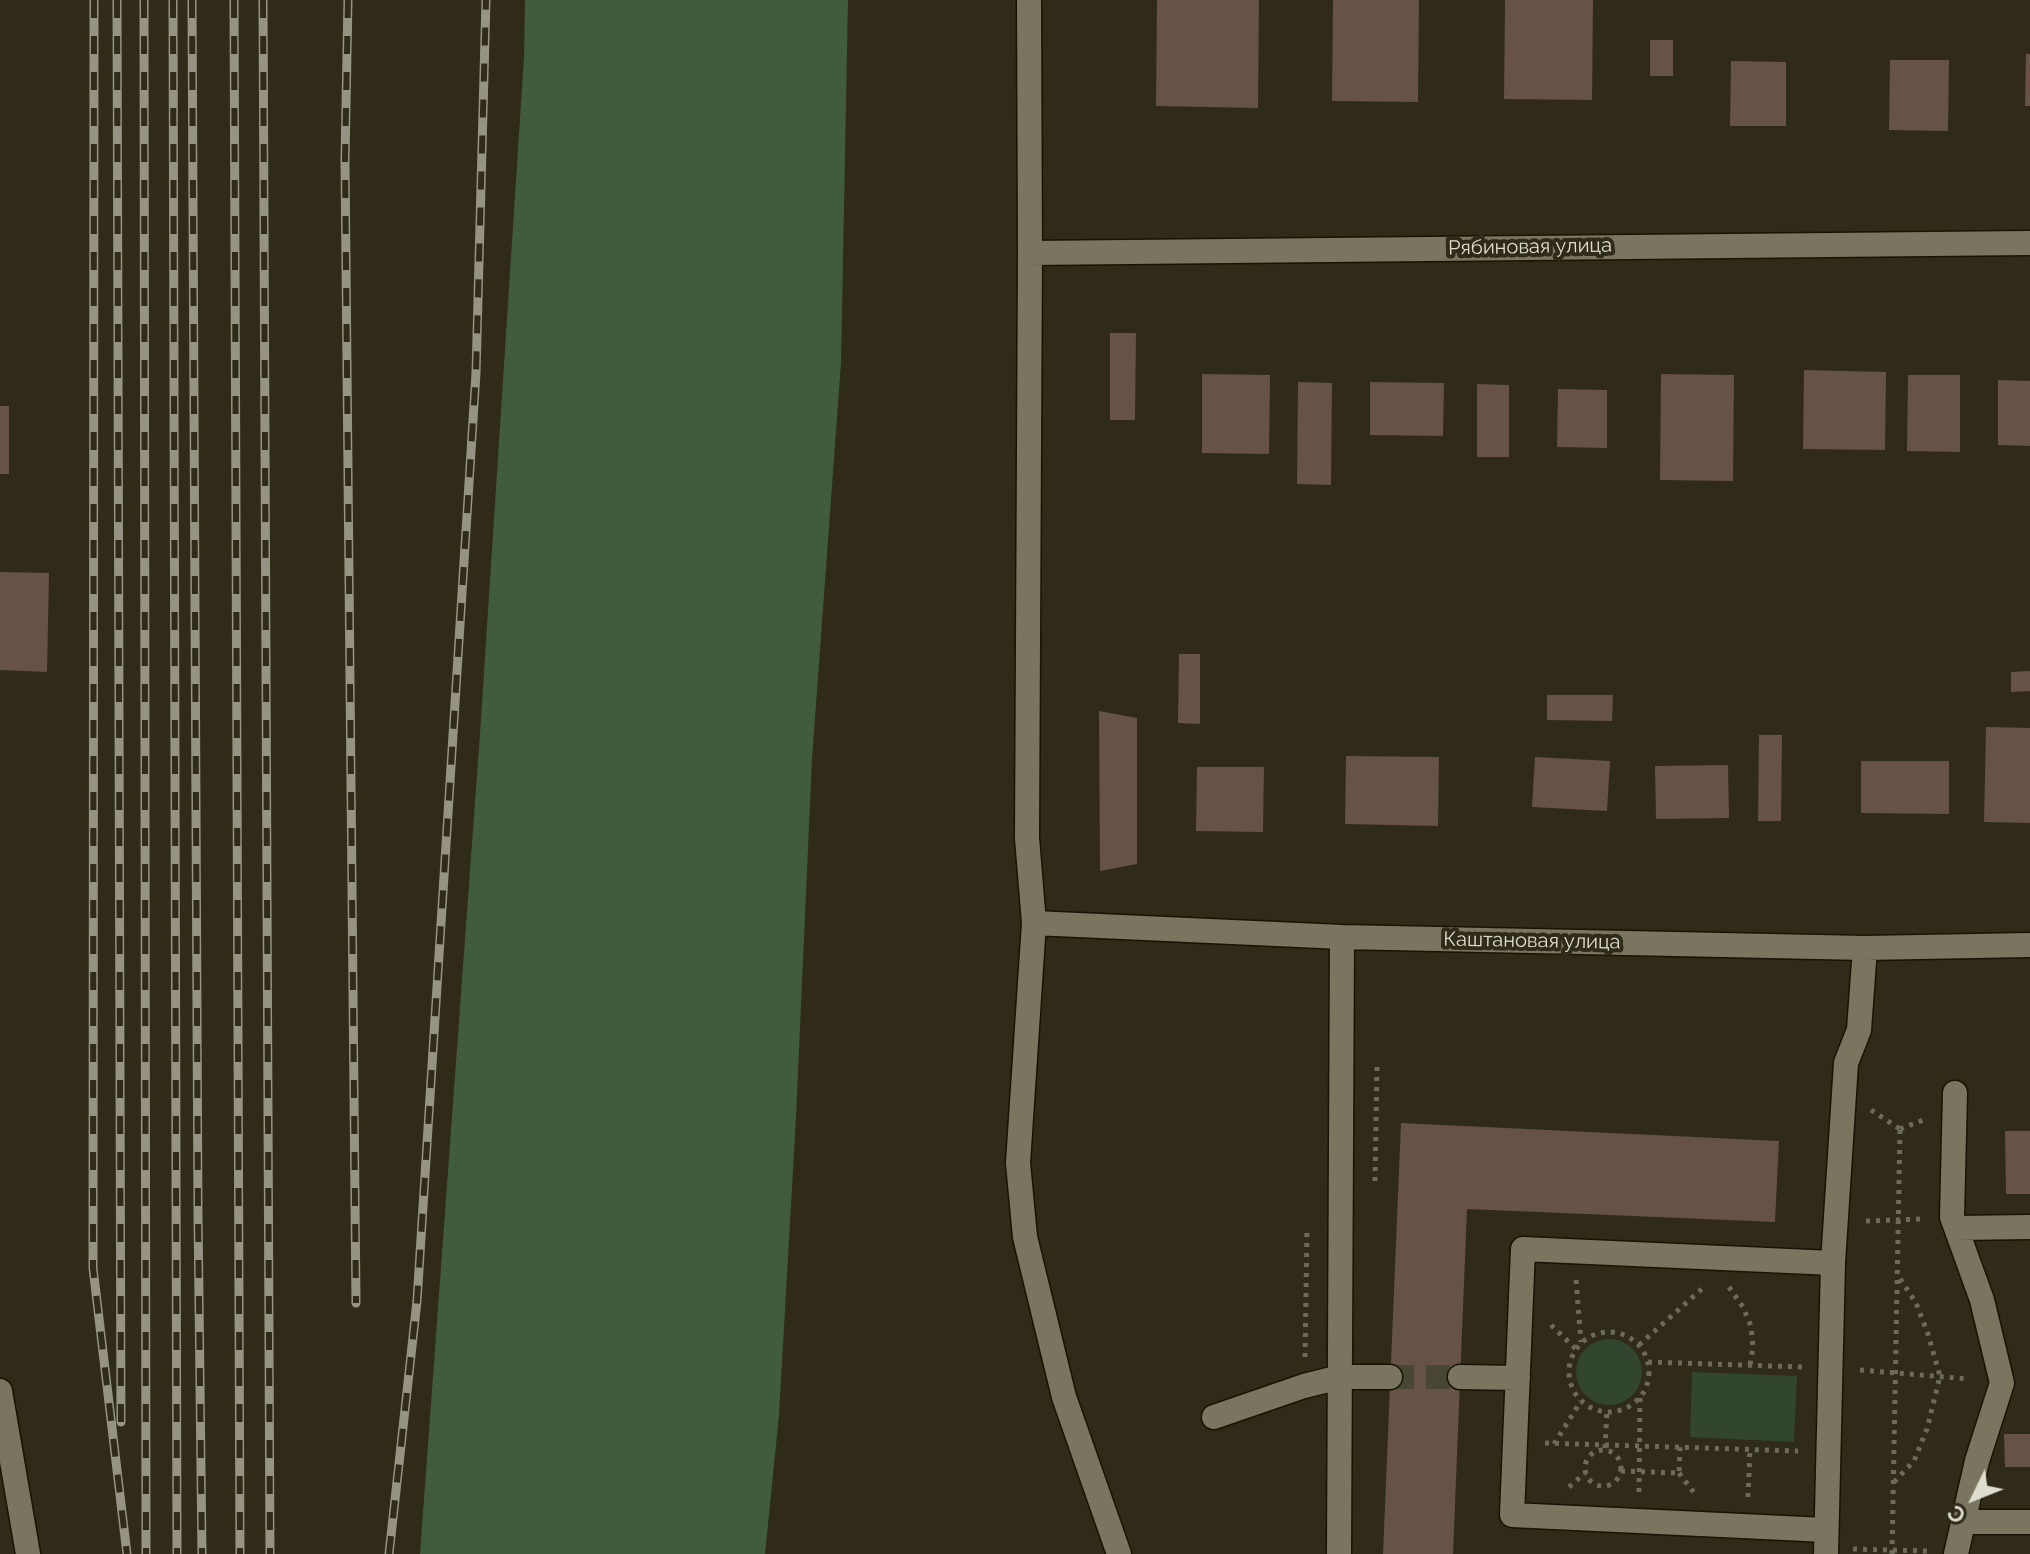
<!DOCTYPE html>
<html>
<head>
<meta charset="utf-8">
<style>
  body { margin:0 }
  #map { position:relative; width:2030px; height:1554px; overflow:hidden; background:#2f2b18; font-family:Raleway,sans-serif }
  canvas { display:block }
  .north { position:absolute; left:1934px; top:1458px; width:80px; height:80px; -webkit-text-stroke:6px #2f2b18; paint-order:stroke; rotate:227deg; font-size:22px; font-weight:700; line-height:32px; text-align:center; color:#dfddd0 }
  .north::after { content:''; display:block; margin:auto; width:28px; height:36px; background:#dfddd0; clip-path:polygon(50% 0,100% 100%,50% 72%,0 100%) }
</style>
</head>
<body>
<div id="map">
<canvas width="2030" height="1554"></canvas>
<div class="north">С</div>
</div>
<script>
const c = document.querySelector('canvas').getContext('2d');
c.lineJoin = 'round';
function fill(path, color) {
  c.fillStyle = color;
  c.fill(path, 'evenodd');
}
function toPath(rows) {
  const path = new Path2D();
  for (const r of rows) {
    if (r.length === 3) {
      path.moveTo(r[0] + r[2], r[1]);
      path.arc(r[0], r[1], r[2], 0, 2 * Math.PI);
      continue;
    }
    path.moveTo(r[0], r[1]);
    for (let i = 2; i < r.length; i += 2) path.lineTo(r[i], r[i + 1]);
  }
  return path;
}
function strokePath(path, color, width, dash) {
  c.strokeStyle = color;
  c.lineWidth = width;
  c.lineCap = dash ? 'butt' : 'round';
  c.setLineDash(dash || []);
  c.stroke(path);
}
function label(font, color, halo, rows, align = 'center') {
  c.font = font + ' Raleway,sans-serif';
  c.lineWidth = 8;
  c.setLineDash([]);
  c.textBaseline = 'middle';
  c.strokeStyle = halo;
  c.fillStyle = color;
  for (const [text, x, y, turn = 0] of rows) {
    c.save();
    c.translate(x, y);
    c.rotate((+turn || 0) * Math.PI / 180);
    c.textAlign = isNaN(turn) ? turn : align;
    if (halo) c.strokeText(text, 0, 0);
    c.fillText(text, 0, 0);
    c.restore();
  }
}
const green = toPath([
  [1609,1372,33],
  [1692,1372,1797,1376,1794,1442,1690,1437]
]);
const forest = toPath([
  [525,0,848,0,841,363,812,759,796,1117,779,1415,765,1554,420,1554,480,734,524,57]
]);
const building = toPath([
  [1157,0,1259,0,1258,108,1156,106],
  [1333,0,1419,0,1418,102,1332,101],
  [1505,0,1593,0,1592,100,1504,99],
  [1650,40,1673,40,1673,76,1650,76],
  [2026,54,2030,54,2030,106,2025,106],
  [1890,60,1949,60,1948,131,1889,130],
  [1731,61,1786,62,1786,126,1730,126],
  [1110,333,1136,333,1135,420,1110,420],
  [1804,370,1886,372,1885,450,1803,449],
  [1202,374,1270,375,1269,454,1202,453],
  [1661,374,1734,375,1733,481,1660,480],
  [1908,375,1960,375,1960,452,1907,451],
  [1998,380,2030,381,2030,446,1998,445],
  [1298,382,1332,383,1331,485,1297,484],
  [1370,382,1444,383,1443,436,1370,435],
  [1477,384,1509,385,1509,457,1477,457],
  [1558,389,1607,390,1607,448,1557,447],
  [0,406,9,406,9,474,0,474],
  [0,572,49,573,47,672,0,670],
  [1179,654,1200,654,1200,724,1178,723],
  [2030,671,2030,691,2011,692,2011,672],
  [1547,695,1613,695,1612,721,1547,720],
  [1099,711,1137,718,1137,864,1100,871],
  [1986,727,2030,728,2030,823,1984,822],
  [1759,735,1782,735,1781,821,1758,821],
  [1346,756,1439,757,1438,826,1345,824],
  [1535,757,1610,761,1607,811,1532,807],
  [1861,761,1949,761,1949,814,1861,813],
  [1728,765,1729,818,1656,819,1655,766],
  [1197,767,1264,767,1263,832,1196,831],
  [1401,1123,1779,1141,1775,1222,1467,1209,1453,1554,1383,1554],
  [2005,1131,2030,1131,2030,1194,2006,1194],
  [2004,1434,2030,1434,2030,1467,2005,1467]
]);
const minorTunnel = toPath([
  [1390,1377,1460,1377]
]);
const path = toPath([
  [1871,1110,1900,1129],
  [1900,1129,1926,1119],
  [1375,1181,1377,1065],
  [1866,1221,1923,1219],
  [1576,1280,1581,1342],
  [1729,1287,1743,1307,1751,1326,1753,1347,1750,1365],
  [1551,1325,1576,1349],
  [1609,1372,40],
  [1639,1345,1704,1287],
  [1305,1357,1307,1227],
  [1648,1362,1802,1367],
  [1860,1370,1969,1379],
  [1545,1443,1798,1451],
  [1554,1444,1581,1401],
  [1605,1448,1607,1411],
  [1603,1468,18],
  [1621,1471,1679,1473,1680,1447],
  [1679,1473,1695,1494],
  [1894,1482,1914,1461,1927,1429,1940,1376,1928,1334,1916,1303,1899,1277],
  [1569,1487,1585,1473],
  [1639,1492,1640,1398],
  [1748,1497,1750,1449],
  [1853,1549,1927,1551],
  [1892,1554,1900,1129]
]);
const minor = toPath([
  [1029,0,1030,253,1027,838,1034,923,1018,1163,1025,1237,1064,1397,1119,1554],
  [1030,253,2030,243],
  [1034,923,1342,937,1865,948,2030,945],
  [1955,1093,1952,1217,1982,1300,2002,1383,1977,1461,1956,1554],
  [1957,1228,2030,1227],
  [1460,1377,1518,1378],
  [0,1391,28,1554],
  [1214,1417,1304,1386,1340,1377,1390,1377],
  [1964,1522,2030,1522],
  [1826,1530,1512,1515,1523,1249,1833,1263],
  [1339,1554,1342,937],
  [1826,1554,1833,1263,1846,1063,1859,1030,1865,948]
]);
const rail = toPath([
  [94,0,93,1268,127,1554],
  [117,0,121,1422],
  [144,0,146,1554],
  [173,0,177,1554],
  [192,0,198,1214,202,1554],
  [234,0,240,1554],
  [263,0,270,1554],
  [348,0,345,160,356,1303],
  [389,1554,417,1301,476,373,486,0]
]);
const streetNames = [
  ["Рябиновая улица",1530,247,-1],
  ["Каштановая улица",1532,941,1]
];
fill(green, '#32452f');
fill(forest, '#415c3b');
fill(building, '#665246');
strokePath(minorTunnel, '#494634', 24, [24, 12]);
strokePath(minor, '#171403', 27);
strokePath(path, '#6d6a59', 5, [4, 6]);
strokePath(minor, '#79755f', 24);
strokePath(rail, '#969384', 9);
strokePath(rail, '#2f2b18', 6, [18]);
label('20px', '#dfddd0', '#2f2b18', streetNames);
</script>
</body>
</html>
